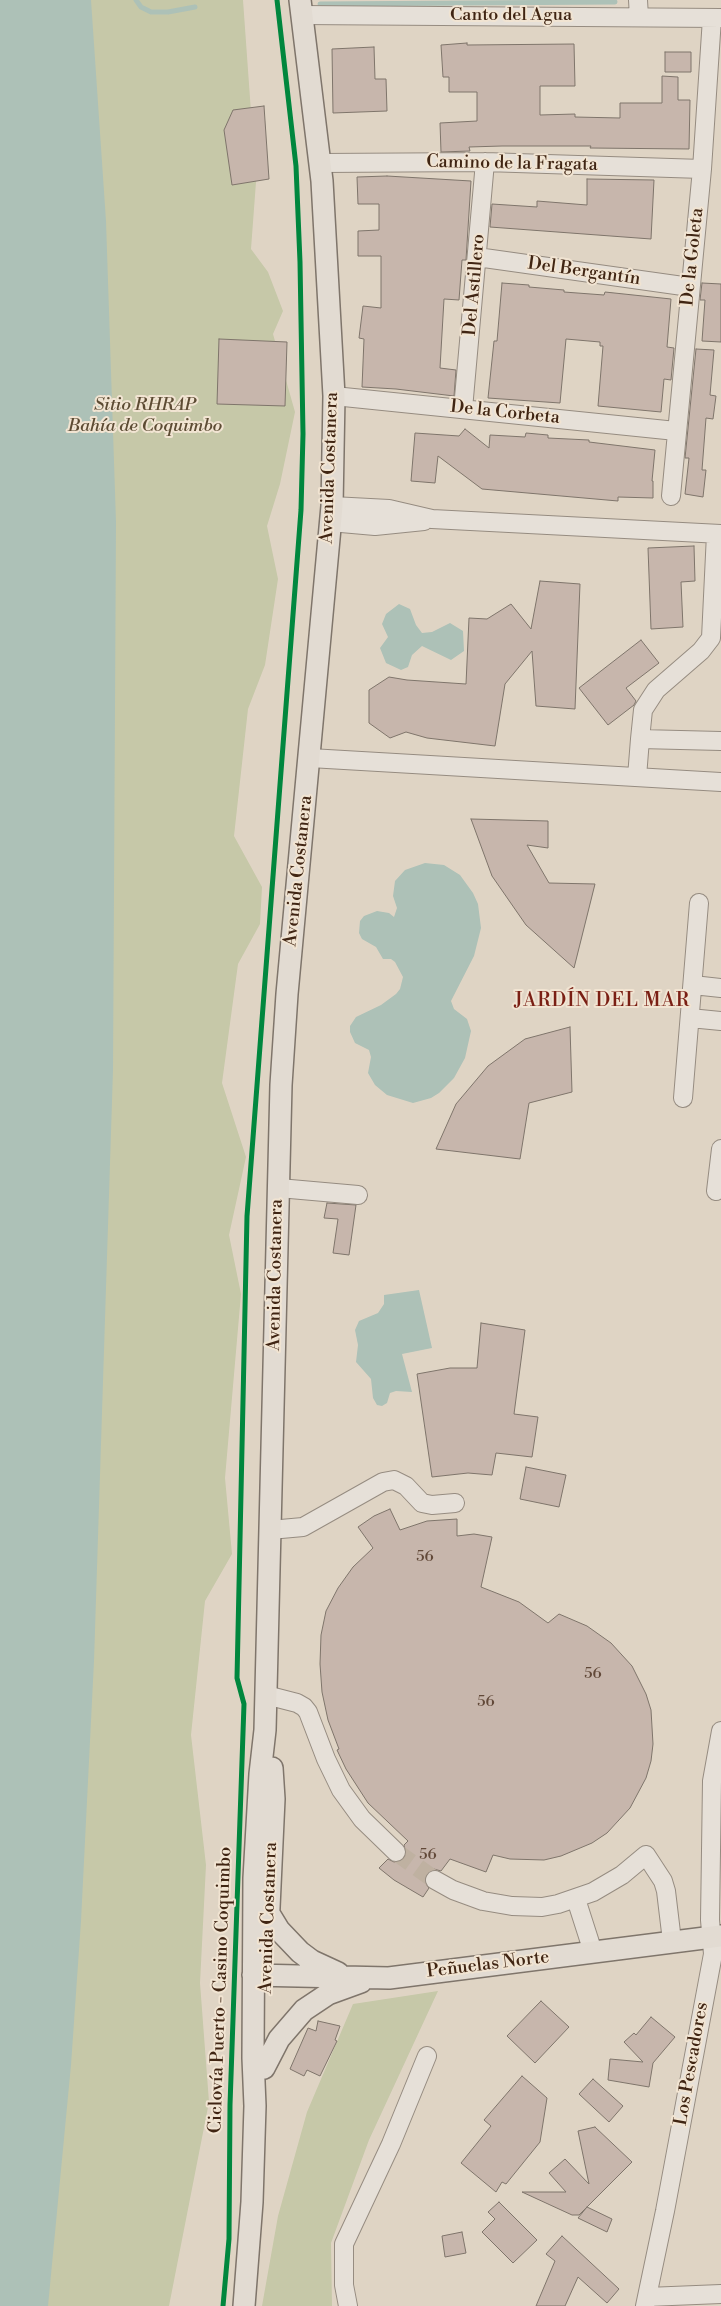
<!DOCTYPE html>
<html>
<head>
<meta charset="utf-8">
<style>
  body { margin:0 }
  canvas { display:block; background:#dfd4c4 }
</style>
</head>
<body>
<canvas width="721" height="2306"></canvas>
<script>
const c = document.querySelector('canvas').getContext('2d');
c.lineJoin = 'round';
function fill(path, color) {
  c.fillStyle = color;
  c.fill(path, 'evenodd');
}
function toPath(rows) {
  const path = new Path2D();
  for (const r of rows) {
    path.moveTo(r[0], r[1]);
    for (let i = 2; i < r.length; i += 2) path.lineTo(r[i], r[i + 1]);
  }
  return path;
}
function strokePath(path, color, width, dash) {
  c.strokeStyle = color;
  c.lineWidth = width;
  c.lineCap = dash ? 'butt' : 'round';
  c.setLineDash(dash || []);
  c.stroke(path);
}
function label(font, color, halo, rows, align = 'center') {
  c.font = font + ' "Libre Bodoni",serif';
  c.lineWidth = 4;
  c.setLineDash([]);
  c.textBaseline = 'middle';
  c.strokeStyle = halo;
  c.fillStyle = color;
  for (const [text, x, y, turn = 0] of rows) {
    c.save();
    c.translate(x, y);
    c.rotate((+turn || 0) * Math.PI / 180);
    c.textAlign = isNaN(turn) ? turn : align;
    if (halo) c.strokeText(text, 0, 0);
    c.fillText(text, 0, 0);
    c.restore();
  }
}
const green = toPath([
  [0,0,243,0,256,182,251,249,268,272,283,311,273,334,295,412,280,484,267,526,278,579,265,665,248,709,234,836,262,887,260,924,238,964,222,1083,246,1157,229,1235,241,1294,225,1478,232,1554,205,1601,191,1735,206,1865,200,1983,209,2102,169,2306,0,2306],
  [438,1991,369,2140,331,2243,332,2306,262,2306,278,2216,307,2112,353,2004]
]);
const water = toPath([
  [0,0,91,0,106,221,116,522,113,1070,94,1661,81,1921,71,2065,48,2306,0,2306],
  [399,604,410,609,416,625,422,633,432,632,450,623,463,631,464,651,451,660,422,646,412,655,408,667,401,670,386,663,380,648,388,637,382,624,386,614],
  [425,863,444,865,460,875,473,893,478,904,481,928,474,956,451,1001,454,1009,467,1019,471,1031,465,1058,454,1078,439,1093,431,1098,413,1103,387,1095,375,1085,368,1073,371,1057,369,1050,355,1043,350,1032,350,1026,356,1017,381,1005,396,994,400,989,403,977,395,962,391,959,383,959,376,947,362,939,359,933,360,921,364,916,377,911,389,913,394,917,397,908,393,896,395,881,405,870],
  [419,1290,432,1348,402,1354,412,1392,396,1391,390,1393,387,1403,382,1406,377,1405,373,1398,371,1379,356,1362,358,1345,355,1330,359,1321,378,1313,384,1304,384,1295]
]);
const stream = toPath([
  [136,0,141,7,151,12,168,12,195,7],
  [320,4,615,2]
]);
const building = toPath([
  [467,43,467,45,574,44,575,86,540,86,540,115,575,114,575,117,620,118,620,103,662,103,662,76,678,77,678,100,690,100,689,149,590,148,591,146,502,146,469,147,470,151,441,152,440,123,477,121,477,92,449,92,449,77,443,77,441,45,467,43],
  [374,47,375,79,386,79,387,111,333,113,332,49,374,47],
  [665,52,691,52,691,72,665,72,665,52],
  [264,106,269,179,232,185,224,130,233,110,264,106],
  [387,176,471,181,466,260,462,260,459,300,444,299,440,368,456,370,454,396,396,389,362,387,364,339,359,338,363,306,381,308,381,256,358,256,358,231,379,230,379,204,358,204,357,177,387,176],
  [587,179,654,180,651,239,490,227,492,204,537,207,537,201,587,205,587,179],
  [502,283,529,285,529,287,564,290,564,292,604,295,605,292,671,299,667,347,674,348,671,380,664,379,661,412,598,406,603,346,600,346,600,342,566,339,560,403,488,398,494,341,497,341,502,283],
  [702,283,721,284,721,342,702,341,705,300,700,300,702,283],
  [219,339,287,342,285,406,217,404,219,339],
  [696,349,714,350,710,395,716,396,713,419,706,418,702,470,706,470,703,497,685,494,689,458,685,458,696,349],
  [465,429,489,448,490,435,525,437,526,433,548,435,548,438,589,440,589,442,655,450,652,481,653,481,653,498,618,497,618,501,482,489,438,456,435,483,411,481,415,433,459,436,465,429],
  [694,546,695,581,681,582,683,627,651,629,648,548,694,546],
  [540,581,580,584,575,709,536,706,532,651,505,684,495,746,427,738,406,732,390,738,369,723,369,690,389,677,407,680,466,684,469,618,487,619,511,604,531,629,540,581],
  [641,640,659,663,626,688,636,701,634,705,608,725,579,688,641,640],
  [471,819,548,821,548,848,527,845,549,883,595,884,574,968,526,925,492,876,471,819],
  [570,1027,572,1092,529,1103,520,1159,436,1149,456,1104,488,1066,525,1039,570,1027],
  [327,1203,356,1205,349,1255,333,1253,338,1219,324,1218,327,1203],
  [481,1323,525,1330,514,1414,538,1417,532,1457,496,1453,492,1475,468,1473,432,1477,417,1374,450,1368,477,1368,481,1323],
  [526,1467,566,1475,559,1507,520,1499,526,1467],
  [390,1509,400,1530,427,1521,457,1519,457,1536,474,1534,492,1537,481,1587,519,1602,548,1623,559,1614,587,1626,611,1643,632,1666,646,1694,651,1710,653,1744,651,1761,646,1778,630,1808,607,1833,592,1843,561,1856,544,1860,510,1859,493,1855,486,1872,450,1859,441,1871,434,1869,426,1874,424,1881,429,1888,423,1897,394,1880,379,1868,388,1859,394,1862,403,1860,406,1854,404,1845,408,1841,368,1803,346,1769,337,1750,339,1749,328,1720,322,1692,320,1664,321,1635,326,1611,338,1588,353,1567,373,1548,358,1527,374,1516,390,1509],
  [541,2001,569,2027,535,2063,507,2036,541,2001],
  [651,2017,675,2037,653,2063,649,2087,608,2080,610,2059,643,2062,624,2042,634,2033,636,2035,651,2017],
  [318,2021,340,2026,335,2040,337,2041,320,2076,307,2070,304,2076,290,2069,308,2028,316,2031,318,2021],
  [522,2076,547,2098,540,2142,506,2184,502,2182,496,2192,461,2163,491,2126,484,2120,522,2076],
  [593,2079,623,2106,609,2122,579,2094,593,2079],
  [595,2127,632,2162,579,2215,572,2215,522,2192,566,2192,549,2173,565,2159,589,2184,578,2131,595,2127],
  [499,2202,537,2240,513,2263,482,2232,495,2219,488,2212,499,2202],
  [587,2207,612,2219,607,2232,578,2218,587,2207],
  [462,2232,466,2253,445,2257,442,2236,462,2232],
  [562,2236,619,2289,607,2303,578,2277,565,2306,536,2306,555,2261,546,2254,562,2236]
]);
const minorTunnel = toPath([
  [396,1852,435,1880]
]);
const minor = toPath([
  [638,0,639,17],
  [301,15,721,18],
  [321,163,485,162,702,169],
  [477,257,690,287],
  [334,396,676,431],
  [463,409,485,162],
  [671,496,702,169,712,18],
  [332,506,389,509,432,519,721,534],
  [330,522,375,526,424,521],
  [640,739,643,710,656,690,701,651,711,638,716,534],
  [310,758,721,782],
  [637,777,640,739,721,741],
  [693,985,721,988],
  [690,1018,721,1021],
  [683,1098,699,903],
  [279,1188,358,1195],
  [716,1191,721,1149],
  [270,1530,303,1527,383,1482,394,1480,406,1486,422,1503,432,1505,455,1503],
  [266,1695,297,1703,304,1707,308,1712,326,1759,341,1790,362,1819,396,1852],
  [435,1880,453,1890,483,1901,512,1906,542,1907,558,1904,593,1892,622,1875,646,1855,663,1881,666,1891,672,1941],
  [576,1899,593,1952],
  [647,2297,721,2294],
  [348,2306,344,2285,344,2244,391,2144,427,2056],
  [645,2306,665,2211,713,1954,710,1920,712,1781,721,1731]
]);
const major = toPath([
  [268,1912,279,1930,300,1952,312,1961,338,1973],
  [268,1929,274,1799,272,1768],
  [253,1975,389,1978,721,1936],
  [264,2068,279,2039,304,2010,328,1994,361,1982],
  [244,2306,252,2202,255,2106,253,2058,254,1878,260,1774,265,1730,281,1085,287,994,332,506,334,396,322,181,300,0]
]);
const cycleway = toPath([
  [223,2306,229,2239,230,2105,244,1704,237,1678,247,1216,301,510,303,434,300,262,296,166,277,0]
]);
const numberNames = [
  ["56",425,1557],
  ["56",593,1674],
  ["56",486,1702],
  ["56",428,1855]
];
const streetNames = [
  ["Canto del Agua",511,16],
  ["Camino de la Fragata",512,164,1],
  ["De la Goleta",693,257,-84],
  ["Del Bergantín",584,272,8],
  ["Del Astillero",475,285,-85],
  ["De la Corbeta",505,413,6],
  ["Avenida Costanera",330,468,-88],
  ["Avenida Costanera",299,871,-84],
  ["Avenida Costanera",276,1275,-89],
  ["Avenida Costanera",269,1918,-88],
  ["Peñuelas Norte",488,1965,-7],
  ["Ciclovía Puerto - Casino Coquimbo",221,1990,-88],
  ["Los Pescadores",692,2064,-80]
];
const parkNames = [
  ["Sitio RHRAP",145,406],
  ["Bahía de Coquimbo",145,427]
];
const neighbourhoodNames = [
  ["JARDÍN DEL MAR",602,1001]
];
fill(green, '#c6c8a8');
fill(water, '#adc1b7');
strokePath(stream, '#adc1b7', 5);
fill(building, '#c7b6ac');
strokePath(building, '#7f756b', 1);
strokePath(minorTunnel, '#bfb1a1', 18, [18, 9]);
strokePath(minor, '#968c81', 20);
strokePath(major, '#7f756b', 24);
strokePath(minor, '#e6e0d8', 18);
strokePath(major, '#e2dbd2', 21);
strokePath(cycleway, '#00873e', 5);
label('15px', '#624939', null, numberNames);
label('18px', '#402513', '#f1e4d2', streetNames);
label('italic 18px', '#5c4b33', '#f1e4d2', parkNames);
c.letterSpacing = '1px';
label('19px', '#7a1f14', '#f1e4d2', neighbourhoodNames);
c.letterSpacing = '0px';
</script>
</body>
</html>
